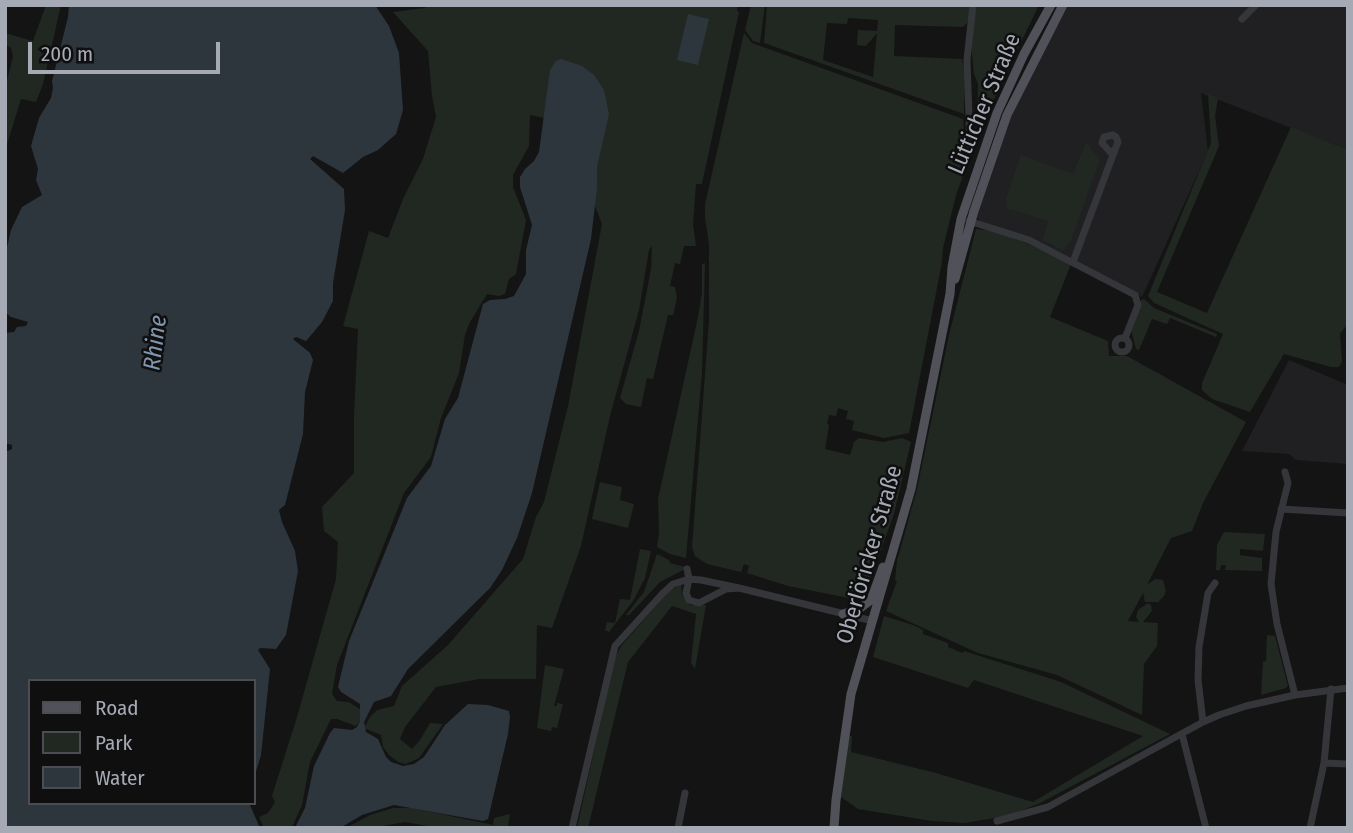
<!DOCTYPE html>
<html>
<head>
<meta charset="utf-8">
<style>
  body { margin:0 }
  #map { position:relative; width:1353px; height:833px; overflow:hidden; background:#141415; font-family:"Fira Sans Condensed",sans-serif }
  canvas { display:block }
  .frame { position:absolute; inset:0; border:7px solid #a6aab5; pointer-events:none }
  .legend { position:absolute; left:28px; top:679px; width:228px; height:126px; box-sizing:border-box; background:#0f0f10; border:2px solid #4b4d52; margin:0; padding:9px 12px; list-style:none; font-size:21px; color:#a6aab5 }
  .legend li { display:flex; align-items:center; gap:14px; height:35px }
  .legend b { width:35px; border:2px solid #4b4d52 }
  .scale { position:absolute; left:28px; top:42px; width:192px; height:32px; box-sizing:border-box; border:4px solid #a6aab5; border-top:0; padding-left:9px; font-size:21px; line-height:24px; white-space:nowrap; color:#a6aab5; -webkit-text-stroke:5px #0f0f10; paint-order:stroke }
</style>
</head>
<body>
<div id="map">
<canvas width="1353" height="833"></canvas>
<div class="frame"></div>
<ul class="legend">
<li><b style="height:9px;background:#515259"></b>Road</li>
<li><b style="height:19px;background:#202821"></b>Park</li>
<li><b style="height:19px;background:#2e363d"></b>Water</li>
</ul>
<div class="scale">200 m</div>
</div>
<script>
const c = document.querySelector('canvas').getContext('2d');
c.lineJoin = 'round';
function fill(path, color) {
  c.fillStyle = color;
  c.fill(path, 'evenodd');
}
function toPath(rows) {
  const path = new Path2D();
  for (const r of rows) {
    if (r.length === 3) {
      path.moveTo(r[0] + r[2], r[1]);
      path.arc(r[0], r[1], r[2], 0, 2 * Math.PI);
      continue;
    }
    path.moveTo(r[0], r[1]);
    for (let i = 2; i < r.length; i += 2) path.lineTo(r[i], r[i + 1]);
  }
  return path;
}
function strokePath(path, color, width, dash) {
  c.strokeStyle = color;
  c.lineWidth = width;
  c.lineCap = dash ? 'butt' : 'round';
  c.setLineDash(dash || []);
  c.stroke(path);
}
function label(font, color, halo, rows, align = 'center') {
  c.font = font + ' "Fira Sans Condensed",sans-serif';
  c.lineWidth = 5;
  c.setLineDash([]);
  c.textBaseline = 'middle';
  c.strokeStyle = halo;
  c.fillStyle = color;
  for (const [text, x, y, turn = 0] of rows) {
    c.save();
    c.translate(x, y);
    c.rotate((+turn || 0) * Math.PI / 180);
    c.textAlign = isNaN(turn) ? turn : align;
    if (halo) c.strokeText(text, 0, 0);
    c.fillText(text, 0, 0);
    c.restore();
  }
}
const built = toPath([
  [1066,5,1348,5,1348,150,1201,93,1208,151,1142,297,1073,260,981,223,975,213,1022,88],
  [1289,360,1348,385,1348,464,1296,460,1289,454,1242,451]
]);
const green = toPath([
  [46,5,61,5,43,84,36,102,21,99,5,151,5,89,13,57,11,48,5,44,5,33,33,41],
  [427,5,738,5,737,11,739,12,702,184,696,184,693,224,696,246,684,246,680,264,675,263,670,286,675,287,677,298,673,315,668,315,653,379,647,378,641,407,626,404,620,398,639,331,651,269,652,246,649,250,639,310,610,416,581,546,552,628,537,625,536,679,479,679,436,687,405,727,400,739,412,749,420,740,430,723,443,724,419,758,406,764,398,762,389,755,383,747,381,735,364,728,370,717,377,710,394,706,402,686,448,645,523,559,536,517,544,502,568,406,602,224,563,122,530,115,529,146,513,175,513,187,526,220,516,274,509,279,505,294,499,296,487,294,470,322,465,335,459,373,441,418,431,457,404,493,337,665,332,694,337,701,349,702,361,710,360,721,356,726,337,719,331,719,310,762,302,805,293,825,290,828,264,828,259,817,268,813,275,802,272,796,297,717,336,579,338,542,324,531,322,507,354,473,354,416,358,329,343,326,369,231,388,238,403,199,423,159,436,117,432,96,428,51,393,12,425,8],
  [751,5,765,5,760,43,753,41,745,30],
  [767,5,972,5,969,21,963,27,895,25,894,56,962,59,965,73,964,114,764,43],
  [848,18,878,20,877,31,858,30,857,45,866,46,877,33,873,77,823,60,827,23,847,24],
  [974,5,1039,5,1001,83,977,140,978,84,974,74,970,34],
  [744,33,752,43,963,119,966,153,970,157,956,195,943,248,942,262,909,433,884,438,852,430,854,421,846,419,848,411,838,408,836,416,829,415,827,424,829,425,825,449,850,455,854,442,859,438,883,442,902,438,911,442,894,514,864,597,859,600,788,586,747,573,749,566,744,564,741,572,707,564,695,556,692,547,709,321,709,244,705,218,705,204],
  [1208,94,1218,98,1215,116,1219,146,1157,292,1207,313,1291,127,1348,150,1348,323,1340,334,1342,362,1339,367,1331,367,1284,354,1250,412,1212,399,1202,390,1202,383,1223,334,1154,303,1148,296,1211,143],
  [1086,142,1094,154,1100,159,1071,240,1063,250,1043,240,1048,221,1009,209,1008,212,1006,199,1021,155,1073,174],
  [976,229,992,231,1029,244,1071,264,1050,317,1108,341,1109,356,1127,356,1246,422,1203,503,1192,531,1171,538,1147,585,1155,579,1163,580,1166,591,1164,596,1158,602,1145,602,1143,593,1128,621,1139,622,1136,617,1138,610,1148,603,1151,605,1152,611,1143,622,1158,623,1157,646,1144,664,1142,715,1057,675,978,653,886,611,897,581,895,580,897,561,917,489,949,335],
  [705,263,702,373,686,558,670,554,657,547,659,532,658,499,698,317,702,293,702,264],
  [1144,299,1154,308,1217,334,1216,337,1170,318,1167,324,1152,319,1139,350,1136,349,1131,330,1141,300],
  [600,482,622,487,620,500,634,504,628,528,592,519],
  [1224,532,1265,534,1263,551,1240,549,1240,555,1262,558,1262,571,1225,570,1226,565,1221,565,1220,570,1216,570,1217,545],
  [640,549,651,551,645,578,633,601,609,632,605,630,607,622,615,623,620,599,630,600],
  [657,554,669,560,670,563,685,567,685,569,660,582,629,615,626,615,644,592],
  [681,584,682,595,690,605,706,605,695,669,691,663,696,614,672,606,628,662,588,828,577,828,614,660,621,646,669,591],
  [884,616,913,625,923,630,923,634,948,643,948,647,962,653,964,651,1061,682,1170,734,1040,803,1008,816,964,823,932,821,858,809,841,797,849,736,852,736,851,752,936,773,1033,802,1143,736,974,680,968,688,873,657],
  [1267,635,1275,636,1288,686,1286,688,1261,695,1263,662,1266,661],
  [545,665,564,669,554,706,557,706,557,703,563,704,557,728,552,727,551,731,537,728],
  [393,808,413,808,493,825,494,818,510,814,508,828,439,828,405,822,373,828,346,828,370,815]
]);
const water = toPath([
  [69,5,375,5,389,26,399,53,403,110,396,134,378,150,363,157,343,173,313,156,310,159,344,189,345,210,333,283,333,301,322,322,306,341,296,337,293,339,310,353,313,360,305,392,303,434,285,505,279,510,282,522,295,551,298,571,286,635,276,649,260,648,258,650,270,669,261,755,254,778,254,681,30,681,30,803,249,803,260,828,5,828,5,452,12,449,12,445,5,443,5,333,14,332,17,327,26,326,28,322,11,317,5,312,5,256,11,230,22,207,42,195,36,180,38,169,31,146,39,118,51,98,53,88,52,81,68,17],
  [688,14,709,19,698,65,677,60],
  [561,59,582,66,594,75,604,90,609,114,597,167,597,188,591,239,532,493,517,538,502,570,490,588,408,669,391,696,374,702,364,722,366,732,378,739,386,757,391,762,403,766,414,764,424,757,445,725,468,704,488,705,509,711,510,717,508,734,488,819,483,821,394,805,362,815,340,828,295,828,305,808,314,766,330,733,334,728,352,730,357,727,360,721,360,704,341,692,338,687,349,641,407,498,431,466,445,419,458,398,483,304,490,300,505,299,514,296,526,274,526,250,532,225,520,187,520,177,525,169,534,161,539,152,550,70,556,61]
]);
const minor = toPath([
  [1242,19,1256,5],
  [1113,135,1116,137,1118,142,1113,155,1102,143,1104,137,1113,135],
  [970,146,967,60,973,5],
  [969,221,1029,240,1135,295,1138,305,1125,338],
  [1073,262,1113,155],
  [1122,345,7],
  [1285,472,1288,483,1276,532,1271,584,1277,624,1295,695],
  [1281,509,1348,513],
  [739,588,726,589,699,603,689,600,686,593,689,579,701,580,739,588,873,621],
  [1203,722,1198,680,1199,647,1208,593,1215,583],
  [1182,734,1206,828],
  [1324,763,1348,764],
  [997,821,1048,807,1203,722,1219,715,1246,706,1295,695,1348,688],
  [572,828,615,646,663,593,673,584,689,579,687,569],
  [678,828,685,793],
  [1310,828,1324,763,1331,689]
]);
const major = toPath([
  [955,279,974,211,1007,115,1063,5],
  [843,614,859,609,871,600,883,567],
  [834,828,836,800,851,694,911,489,950,294,952,267,961,219,997,113,1024,54,1051,5]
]);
const streetNames = [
  ["Lütticher Straße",985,104,-67],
  ["Oberlöricker Straße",870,555,-74]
];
const waterNames = [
  ["Rhine",156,343,-83]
];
fill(built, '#202022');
fill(green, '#202821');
fill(water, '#2e363d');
strokePath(minor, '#35363a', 7);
strokePath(major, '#515259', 9);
label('23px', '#a6aab5', '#0f0f10', streetNames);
label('italic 24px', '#7f96ae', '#0f0f10', waterNames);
</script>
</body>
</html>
